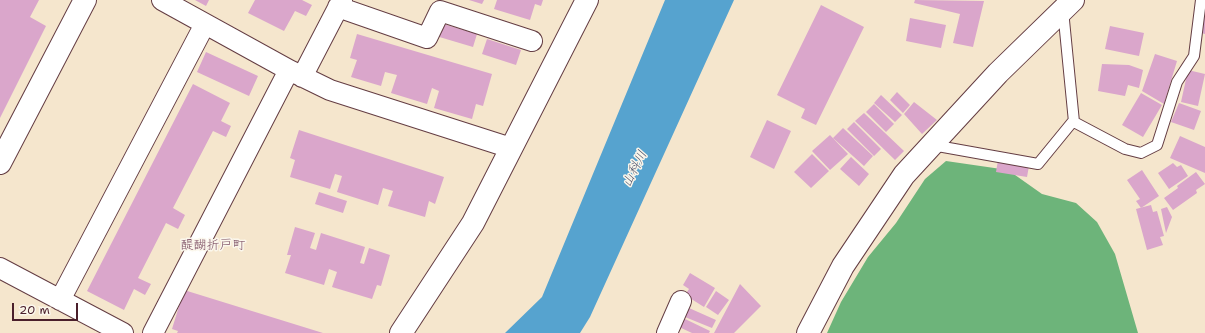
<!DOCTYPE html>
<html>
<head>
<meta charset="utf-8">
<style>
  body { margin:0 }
  #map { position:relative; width:1205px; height:333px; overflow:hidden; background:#f5e6cd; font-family:"Shantell Sans",sans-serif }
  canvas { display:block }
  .scale { position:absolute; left:12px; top:303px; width:66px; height:18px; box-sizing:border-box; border:2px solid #4a1f2b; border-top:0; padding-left:5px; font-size:12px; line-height:14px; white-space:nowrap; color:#4a1f2b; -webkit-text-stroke:3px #fbf7ec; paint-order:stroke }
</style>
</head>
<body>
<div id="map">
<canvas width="1205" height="333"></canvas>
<div class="scale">20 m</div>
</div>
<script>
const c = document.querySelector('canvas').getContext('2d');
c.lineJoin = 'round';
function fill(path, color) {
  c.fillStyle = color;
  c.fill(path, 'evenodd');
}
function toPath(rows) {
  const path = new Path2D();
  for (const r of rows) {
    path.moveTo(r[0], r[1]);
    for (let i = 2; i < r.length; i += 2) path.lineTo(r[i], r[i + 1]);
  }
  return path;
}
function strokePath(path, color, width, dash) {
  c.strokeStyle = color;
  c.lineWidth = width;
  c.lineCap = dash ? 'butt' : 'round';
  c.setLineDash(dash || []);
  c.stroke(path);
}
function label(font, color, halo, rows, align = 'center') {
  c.font = font + ' "Shantell Sans","Klee One",sans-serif';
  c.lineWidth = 3;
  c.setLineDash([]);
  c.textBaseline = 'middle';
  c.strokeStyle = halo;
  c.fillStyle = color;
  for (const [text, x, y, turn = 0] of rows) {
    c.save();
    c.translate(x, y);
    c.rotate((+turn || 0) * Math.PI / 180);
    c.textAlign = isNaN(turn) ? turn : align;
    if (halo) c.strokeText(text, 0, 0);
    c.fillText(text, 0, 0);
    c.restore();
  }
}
const forest = toPath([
  [946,161,1008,170,1042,194,1076,203,1097,222,1115,254,1138,333,827,333,841,302,868,257,896,223,925,179]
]);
const water = toPath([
  [665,0,734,0,590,317,580,333,505,333,542,297]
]);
const building = toPath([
  [0,0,39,0,30,17,46,26,0,118],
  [195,0,209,0,206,6],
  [255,0,302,0,312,5,306,16,295,11,284,31,248,13],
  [469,0,484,0,482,4],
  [497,0,543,0,541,6,535,4,530,20,494,9],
  [915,0,984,1,973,47,953,43,960,14,914,3],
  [821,5,864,27,816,125,801,118,805,109,777,95],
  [1204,10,1205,10,1205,34,1201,33],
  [910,18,946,25,941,48,906,41],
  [440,23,477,34,473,47,436,36],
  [1110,26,1144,33,1139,56,1105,49],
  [357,34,492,74,483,106,476,104,472,119,434,108,439,91,432,88,427,104,391,93,397,75,385,72,381,86,351,77,357,60,350,58],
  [487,39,521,50,516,65,482,54],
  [206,52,258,76,249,96,197,72],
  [1155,54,1177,61,1164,104,1142,91],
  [1102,64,1129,65,1143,70,1139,88,1128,85,1125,96,1098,91],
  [1188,70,1205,74,1198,106,1181,102],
  [193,84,230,103,221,121,231,126,226,137,213,131,173,208,185,215,178,229,166,223,138,278,151,284,145,295,134,289,124,310,87,291],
  [897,92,910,105,903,113,890,100],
  [1141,93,1162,105,1143,137,1122,125],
  [881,95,902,115,895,122,874,103],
  [914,102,937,120,922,134,904,114],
  [1179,103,1201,111,1194,130,1171,122],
  [874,104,894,124,886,132,866,112],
  [864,113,904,151,895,160,855,121],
  [767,120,791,131,774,169,750,157],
  [854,122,881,149,874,156,847,129],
  [843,128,873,156,864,166,833,138],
  [299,130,444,177,435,204,429,201,425,217,388,206,393,191,383,188,378,205,337,192,342,176,335,174,330,189,290,177,295,160,290,158],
  [830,135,848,154,830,170,812,151],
  [1180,136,1205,147,1205,173,1170,158],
  [812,154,829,171,811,188,794,172],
  [851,157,869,174,859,186,840,169],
  [998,160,1029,166,1027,177,996,172],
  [1173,163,1177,167,1181,165,1188,176,1169,189,1158,173],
  [1142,170,1159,196,1141,208,1136,201,1140,199,1127,180],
  [1196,172,1205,184,1196,190,1197,193,1173,210,1164,198,1178,188,1177,186],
  [319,192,347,201,343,213,315,204],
  [1151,205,1153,212,1157,211,1164,236,1160,237,1163,245,1147,250,1136,209],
  [1167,207,1172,217,1166,233,1161,209],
  [295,227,315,233,310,248,316,250,321,233,365,247,360,263,364,264,369,248,390,255,381,286,377,285,372,299,332,287,337,272,329,269,324,285,285,273,291,255,287,255],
  [690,273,715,288,704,307,685,295,689,289,683,285],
  [740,284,761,306,734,333,714,333],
  [184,290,323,333,177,333,178,331,172,329],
  [716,291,729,300,718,315,706,307],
  [689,308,716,320,712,328,685,317],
  [683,318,710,331,709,333,692,333,679,327]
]);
const service = toPath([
  [1063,10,1074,122,1125,149,1141,153,1157,145,1177,82,1194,56,1201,0],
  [932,145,1038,164,1074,120]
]);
const minor = toPath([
  [162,0,289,70,330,90,511,148],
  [338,7,427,38,440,11,532,41],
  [302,77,342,0],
  [0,268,123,333],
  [60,300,205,24],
  [153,333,289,70],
  [667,333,681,301]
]);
const tertiary = toPath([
  [0,163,85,0],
  [401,333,473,223,587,0],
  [808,333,843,266,904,175,998,73,1073,0]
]);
const waterNames = [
  ["山科川",635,169,-63]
];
const neighbourhoodNames = [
  ["醍醐折戸町",213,246]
];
fill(forest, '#6db47a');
fill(water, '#56a3cf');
fill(building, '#daa6cb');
strokePath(service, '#643d43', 12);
strokePath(minor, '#643d43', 22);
strokePath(tertiary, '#643d43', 24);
strokePath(service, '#fff', 10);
strokePath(minor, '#fff', 20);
strokePath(tertiary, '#fff', 22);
label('italic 13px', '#4f546d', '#fbf7ec', waterNames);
label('13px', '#7c4e63', '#fbf7ec', neighbourhoodNames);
</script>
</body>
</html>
